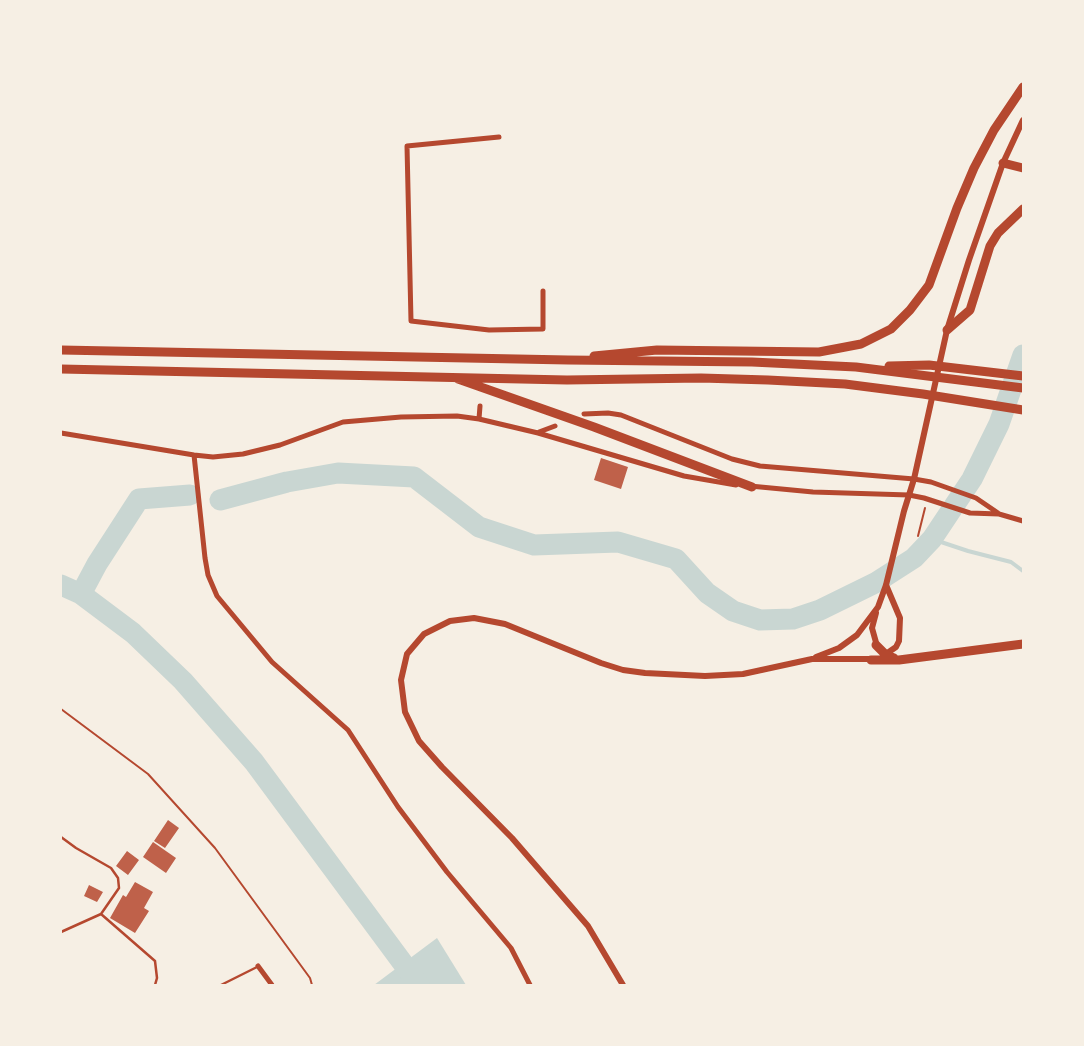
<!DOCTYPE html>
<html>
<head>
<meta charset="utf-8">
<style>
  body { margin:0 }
  #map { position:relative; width:1084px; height:1046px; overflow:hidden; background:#f6efe4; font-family:Barlow,sans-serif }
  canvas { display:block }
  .frame { position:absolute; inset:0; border:62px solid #f6efe4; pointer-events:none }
</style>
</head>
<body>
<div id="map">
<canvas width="1084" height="1046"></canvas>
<div class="frame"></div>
</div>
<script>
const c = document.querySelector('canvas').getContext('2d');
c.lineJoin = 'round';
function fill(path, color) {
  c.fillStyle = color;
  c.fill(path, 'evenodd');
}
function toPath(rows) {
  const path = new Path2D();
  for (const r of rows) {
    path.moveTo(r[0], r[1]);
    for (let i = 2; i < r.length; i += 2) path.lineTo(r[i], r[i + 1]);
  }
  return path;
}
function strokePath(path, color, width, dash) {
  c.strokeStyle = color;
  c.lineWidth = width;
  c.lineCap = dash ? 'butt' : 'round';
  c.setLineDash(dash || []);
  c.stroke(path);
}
const water = toPath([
  [437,938,466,985,374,985]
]);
const stream = toPath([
  [932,539,968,551,1011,562,1023,571]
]);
const river = toPath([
  [220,500,287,482,338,473,414,477,479,527,534,545,618,542,676,559,707,593,733,611,760,620,793,619,820,610,875,583,914,558,932,539,972,479,999,424,1023,355],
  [61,585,81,594,133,633,183,681,254,762,419,985],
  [81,594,97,564,139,499,190,495]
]);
const building = toPath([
  [601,458,628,467,621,489,594,480],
  [168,820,179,828,165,848,154,841],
  [153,842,176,858,166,873,143,857],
  [127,851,139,860,128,875,116,866],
  [135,882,153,892,144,908,149,911,135,933,110,918,123,895,126,897],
  [89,885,103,892,97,902,84,896]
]);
const path = toPath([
  [918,536,925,508],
  [61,709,148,774,215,848,310,978,312,985]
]);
const service = toPath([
  [61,837,76,848,111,868,118,878,119,888,101,914],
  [61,932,101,914,155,961,157,978,155,985],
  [221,985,257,967]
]);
const minor = toPath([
  [499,137,407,146,411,321,489,330,543,329,543,291],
  [584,414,608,413,621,415,732,459,760,466,914,479,931,482,976,498,998,513],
  [479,419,480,406],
  [539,432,555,426],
  [61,433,194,455,213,457,243,454,280,445,343,422,401,417,457,416,479,419,538,433,684,476,736,485],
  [194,455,205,558,208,575,217,596,272,662,348,730,398,807,447,872,511,948,530,985],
  [750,486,813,492,909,495,924,498,970,513,999,514,1023,521],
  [258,966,272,985]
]);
const tertiary = toPath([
  [876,613,872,628,877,646],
  [883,656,896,647,899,641,900,618,886,585],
  [816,657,839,648,857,635,878,607,886,585,904,511,914,479,947,330,969,260,1003,163,1023,120],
  [623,985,588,926,512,838,442,767,419,741,405,712,401,680,407,654,424,634,450,621,474,618,505,624,601,663,623,670,645,673,705,676,743,674,812,659,874,659]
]);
const motorway = toPath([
  [1003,163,1023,168],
  [947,330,970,310,990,246,998,233,1023,209],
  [61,350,568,360,752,362,856,367,1023,388],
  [594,356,657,350,819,352,861,344,891,329,910,310,929,285,957,208,974,168,994,130,1023,87],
  [889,366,929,365,1023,376],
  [61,369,567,380,701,378,768,380,845,384,923,394,1023,410],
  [458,379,594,427,752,487],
  [876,645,886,655,894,658],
  [871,660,899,660,1023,644]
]);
fill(water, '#c9d6d2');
strokePath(stream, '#c9d6d2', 4);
strokePath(river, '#c9d6d2', 21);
fill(building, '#bf614a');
strokePath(path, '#b5482f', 2);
strokePath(service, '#b5482f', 2.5);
strokePath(minor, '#b5482f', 5);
strokePath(tertiary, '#b5482f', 6);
strokePath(motorway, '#b5482f', 9);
</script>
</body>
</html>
